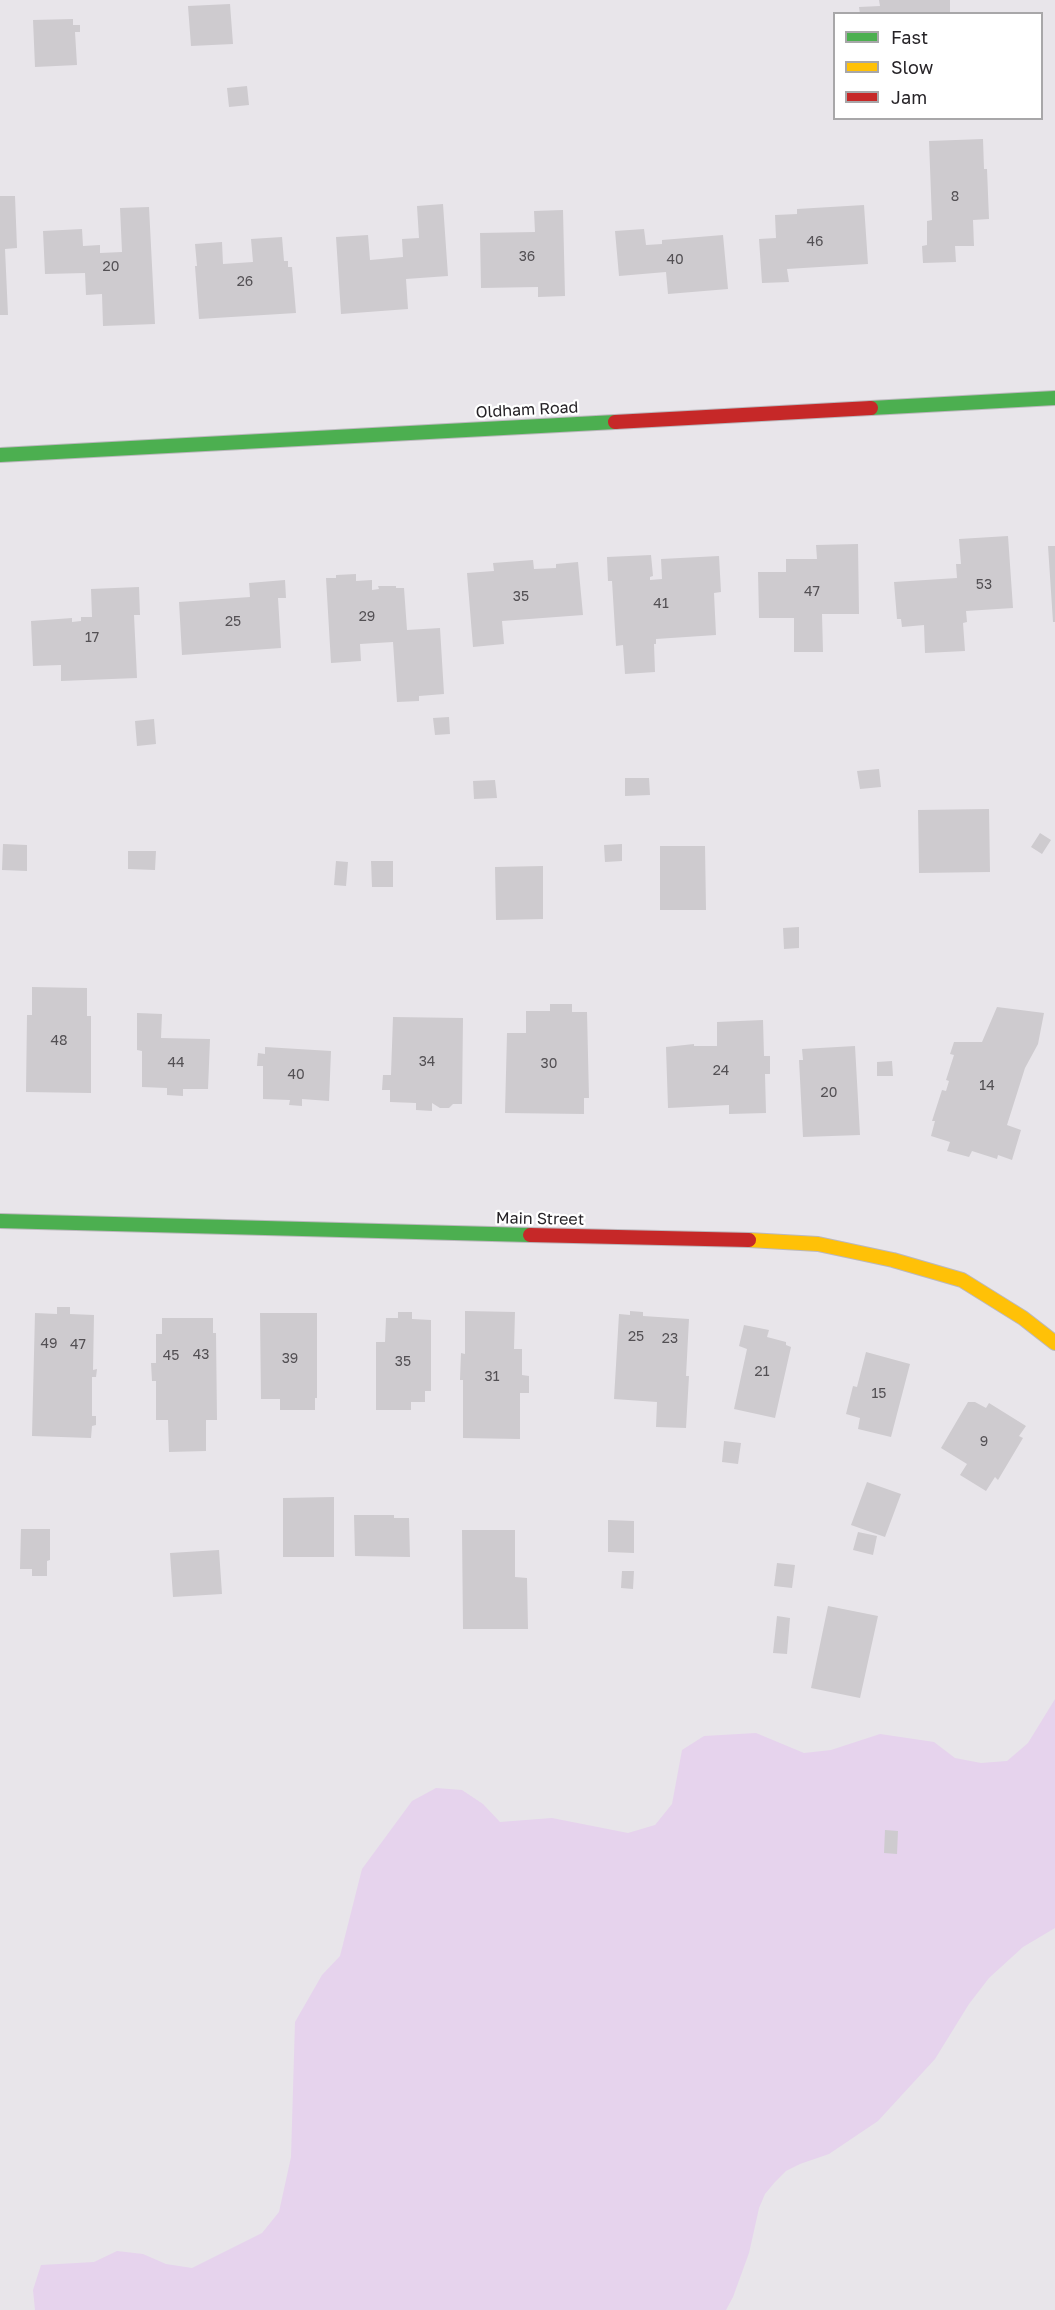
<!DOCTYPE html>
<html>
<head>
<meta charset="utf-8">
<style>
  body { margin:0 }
  #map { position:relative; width:1055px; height:2310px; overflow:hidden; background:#e8e5ea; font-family:"Golos Text",sans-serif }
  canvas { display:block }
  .legend { position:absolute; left:833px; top:12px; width:210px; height:108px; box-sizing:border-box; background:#fff; border:2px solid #a8a7a9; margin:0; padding:8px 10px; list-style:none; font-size:18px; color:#262327 }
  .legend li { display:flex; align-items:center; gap:12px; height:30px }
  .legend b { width:30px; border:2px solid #a8a7a9 }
</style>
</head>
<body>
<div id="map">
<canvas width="1055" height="2310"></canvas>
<ul class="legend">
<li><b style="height:8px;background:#4caf50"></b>Fast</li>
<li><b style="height:8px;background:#ffc107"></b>Slow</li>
<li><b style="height:8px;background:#c62828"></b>Jam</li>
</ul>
</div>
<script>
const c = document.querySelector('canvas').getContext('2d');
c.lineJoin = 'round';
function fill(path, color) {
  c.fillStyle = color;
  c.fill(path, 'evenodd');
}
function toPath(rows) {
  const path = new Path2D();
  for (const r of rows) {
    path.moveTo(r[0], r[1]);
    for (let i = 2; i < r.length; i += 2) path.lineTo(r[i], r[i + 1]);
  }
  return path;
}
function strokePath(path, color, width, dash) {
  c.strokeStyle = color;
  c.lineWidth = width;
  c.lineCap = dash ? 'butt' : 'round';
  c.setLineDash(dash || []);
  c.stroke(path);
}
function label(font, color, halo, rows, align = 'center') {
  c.font = font + ' "Golos Text",sans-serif';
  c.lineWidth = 4.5;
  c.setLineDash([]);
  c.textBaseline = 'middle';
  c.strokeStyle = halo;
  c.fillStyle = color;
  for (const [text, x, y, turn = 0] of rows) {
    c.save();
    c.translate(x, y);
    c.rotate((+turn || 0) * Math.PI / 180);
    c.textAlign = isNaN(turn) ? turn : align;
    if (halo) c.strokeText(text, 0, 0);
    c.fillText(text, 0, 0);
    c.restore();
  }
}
const green = toPath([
  [1055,1699,1055,1928,1023,1947,989,1978,969,2004,935,2059,878,2121,829,2154,800,2164,786,2171,775,2182,765,2194,759,2208,749,2253,733,2297,726,2310,35,2310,33,2290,41,2265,94,2262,117,2251,143,2254,166,2264,192,2268,262,2233,279,2212,291,2157,295,2022,322,1975,340,1956,362,1869,412,1801,436,1788,462,1790,483,1804,500,1822,552,1818,628,1833,655,1825,672,1804,682,1750,704,1736,756,1733,804,1753,831,1750,880,1734,934,1742,955,1758,981,1763,1007,1761,1028,1743]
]);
const building = toPath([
  [879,0,950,0,950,14,860,14,859,7,880,6],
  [230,4,233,44,191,46,188,6],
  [73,19,73,25,80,25,80,32,75,32,77,65,35,67,33,20],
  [247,86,249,105,229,107,227,88],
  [983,139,984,169,987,169,989,219,973,220,974,246,955,246,956,262,923,263,922,246,927,245,927,221,932,220,929,141],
  [0,196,15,196,17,248,5,249,8,315,0,315],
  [443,204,448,276,406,279,408,309,341,314,336,237,368,235,370,260,403,257,402,239,419,238,417,206],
  [864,205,868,264,787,269,789,282,762,283,759,239,776,238,775,215,797,214,797,209],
  [149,207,155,324,103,326,102,294,86,295,85,273,45,274,43,231,82,229,83,246,100,245,100,253,122,252,120,208],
  [563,210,565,296,538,297,538,287,481,288,480,233,535,232,534,211],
  [644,229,646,245,662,244,662,240,723,235,728,289,668,294,666,272,619,276,615,231],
  [282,237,284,261,288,261,288,267,292,267,296,313,199,319,195,266,197,266,195,244,222,242,223,264,253,262,251,239],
  [1008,536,1013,608,966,611,967,622,963,623,965,651,925,653,924,625,902,627,901,619,897,619,894,582,957,578,956,564,961,564,959,539],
  [858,544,859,614,822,614,823,652,794,652,794,618,759,618,758,572,786,572,786,559,817,559,816,545],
  [1048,546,1055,546,1055,622,1053,622],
  [651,555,653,576,650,577,650,580,662,579,661,559,719,556,721,592,714,593,716,635,656,639,656,644,654,644,655,672,625,674,623,645,616,646,612,581,608,581,607,557],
  [533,560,534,569,556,568,556,564,578,562,583,615,502,621,504,644,473,647,467,573,494,571,493,563],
  [356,574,356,581,372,580,372,590,379,589,378,586,396,586,396,588,404,588,407,630,440,628,444,694,419,696,419,701,397,702,393,642,360,644,361,661,331,663,326,578,336,578,336,575],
  [285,580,286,598,278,598,281,648,182,655,179,602,250,597,249,583],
  [139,587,140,615,134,615,137,678,61,681,61,665,33,666,31,621,72,618,72,622,81,621,81,617,92,617,91,589],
  [449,717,450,734,435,735,433,718],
  [154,719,156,744,137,746,135,721],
  [879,769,881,787,860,789,857,771],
  [625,778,649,778,650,795,625,796],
  [495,780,497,798,474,799,473,781],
  [989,809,990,872,919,873,918,810],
  [1040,833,1051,840,1042,854,1031,847],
  [3,844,27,845,27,871,2,870],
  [622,844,622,861,605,862,604,845],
  [660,846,705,846,706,910,660,910],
  [128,851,156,851,155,870,128,869],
  [336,861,348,862,346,886,334,885],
  [371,861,393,861,393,887,372,887],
  [543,866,543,919,496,920,495,867],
  [799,927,799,948,784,949,783,928],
  [32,987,87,988,87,1016,91,1016,91,1093,26,1092,27,1015,32,1015],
  [550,1004,572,1004,572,1012,587,1012,589,1098,584,1098,584,1114,505,1113,507,1033,526,1033,526,1011,550,1011],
  [997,1007,1044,1013,1038,1044,1025,1068,1007,1125,1021,1130,1012,1160,998,1155,997,1159,972,1151,969,1157,947,1151,950,1142,931,1136,935,1121,932,1121,942,1090,946,1091,949,1081,946,1080,954,1055,950,1054,954,1042,982,1042],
  [137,1013,162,1014,161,1038,210,1039,208,1089,183,1089,183,1096,167,1095,167,1088,142,1087,142,1051,137,1050],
  [393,1017,463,1018,462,1104,453,1104,449,1108,440,1108,432,1103,432,1111,416,1110,416,1103,390,1102,390,1090,382,1090,383,1075,391,1075],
  [763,1020,764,1056,770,1056,770,1074,765,1074,766,1113,729,1114,729,1105,668,1108,666,1047,694,1044,694,1046,717,1046,717,1022],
  [855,1046,860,1135,803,1137,799,1060,803,1060,802,1049],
  [265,1047,331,1051,329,1101,302,1099,302,1106,289,1105,290,1100,263,1099,263,1066,257,1066,258,1053,265,1054],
  [892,1061,893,1076,877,1076,877,1062],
  [57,1307,70,1307,70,1314,94,1315,93,1370,97,1369,96,1377,92,1377,92,1416,96,1416,96,1425,92,1426,91,1438,32,1436,35,1313,57,1314],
  [465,1311,515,1312,514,1349,522,1349,522,1375,529,1376,529,1393,520,1393,520,1439,463,1438,463,1380,460,1380,461,1353,465,1354],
  [630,1311,643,1312,643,1316,689,1319,686,1376,689,1376,686,1428,656,1427,657,1402,614,1399,619,1314,630,1315],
  [398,1312,412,1312,412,1319,431,1320,431,1391,425,1391,425,1402,411,1402,411,1410,376,1410,376,1342,385,1342,386,1318,398,1318],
  [260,1313,317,1313,317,1398,315,1398,315,1410,280,1410,280,1399,261,1399],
  [162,1318,213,1318,213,1333,216,1333,217,1420,206,1420,206,1451,169,1452,168,1420,156,1420,156,1381,152,1381,151,1363,156,1363,156,1334,162,1334],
  [744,1325,769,1330,767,1337,786,1342,786,1345,791,1347,775,1418,734,1409,747,1349,739,1346],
  [866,1352,910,1364,891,1437,858,1429,860,1418,846,1414,853,1386,857,1387],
  [968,1402,975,1402,986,1408,989,1403,1026,1426,1019,1436,1023,1438,998,1480,995,1477,986,1491,960,1475,967,1464,941,1448],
  [724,1441,741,1443,738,1464,722,1462],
  [867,1482,901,1494,885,1537,851,1525],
  [334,1497,334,1557,283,1557,283,1498],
  [354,1515,394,1515,394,1518,409,1518,410,1557,355,1556],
  [608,1520,634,1521,634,1553,608,1552],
  [21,1529,50,1529,50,1560,47,1561,47,1576,32,1576,32,1569,20,1569],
  [462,1530,515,1530,515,1577,527,1578,528,1629,463,1629],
  [858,1532,877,1536,873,1555,853,1550],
  [219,1550,222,1594,173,1597,170,1553],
  [777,1563,795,1565,792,1588,774,1586],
  [622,1571,634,1571,633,1589,621,1588],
  [828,1606,878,1616,860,1698,811,1688],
  [777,1616,790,1618,787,1654,773,1653],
  [885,1830,898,1831,897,1854,884,1853]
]);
const fast = toPath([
  [871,408,1055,398],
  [0,455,615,422],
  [0,1221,530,1235]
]);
const slow = toPath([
  [749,1240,818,1244,893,1260,962,1280,1023,1318,1055,1343]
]);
const jam = toPath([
  [615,422,871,408],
  [530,1235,749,1240]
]);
const numberNames = [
  ["8",955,197],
  ["46",815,242],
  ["36",527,257],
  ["40",675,260],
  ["20",111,267],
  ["26",245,282],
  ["53",984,585],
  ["47",812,592],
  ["35",521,597],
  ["41",661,604],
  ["29",367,617],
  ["25",233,622],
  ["17",92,638],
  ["48",59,1041],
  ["34",427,1062],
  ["44",176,1063],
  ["30",549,1064],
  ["24",721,1071],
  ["40",296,1075],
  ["14",987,1086],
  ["20",829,1093],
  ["25",636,1337],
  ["23",670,1339],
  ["49",49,1344],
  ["47",78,1345],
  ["43",201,1355],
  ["45",171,1356],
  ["39",290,1359],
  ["35",403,1362],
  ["21",762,1372],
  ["31",492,1377],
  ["15",879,1394],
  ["9",984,1442]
];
const streetNames = [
  ["Oldham Road",527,410,-3],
  ["Main Street",540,1219,1]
];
fill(green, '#e6d3ed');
fill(building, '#cecbcf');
strokePath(fast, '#bbb8bd', 16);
strokePath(slow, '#bbb8bd', 16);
strokePath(jam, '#bbb8bd', 16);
strokePath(fast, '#4caf50', 14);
strokePath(slow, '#ffc107', 14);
strokePath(jam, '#c62828', 14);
label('14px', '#535054', null, numberNames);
label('16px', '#262327', '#fff', streetNames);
</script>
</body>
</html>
